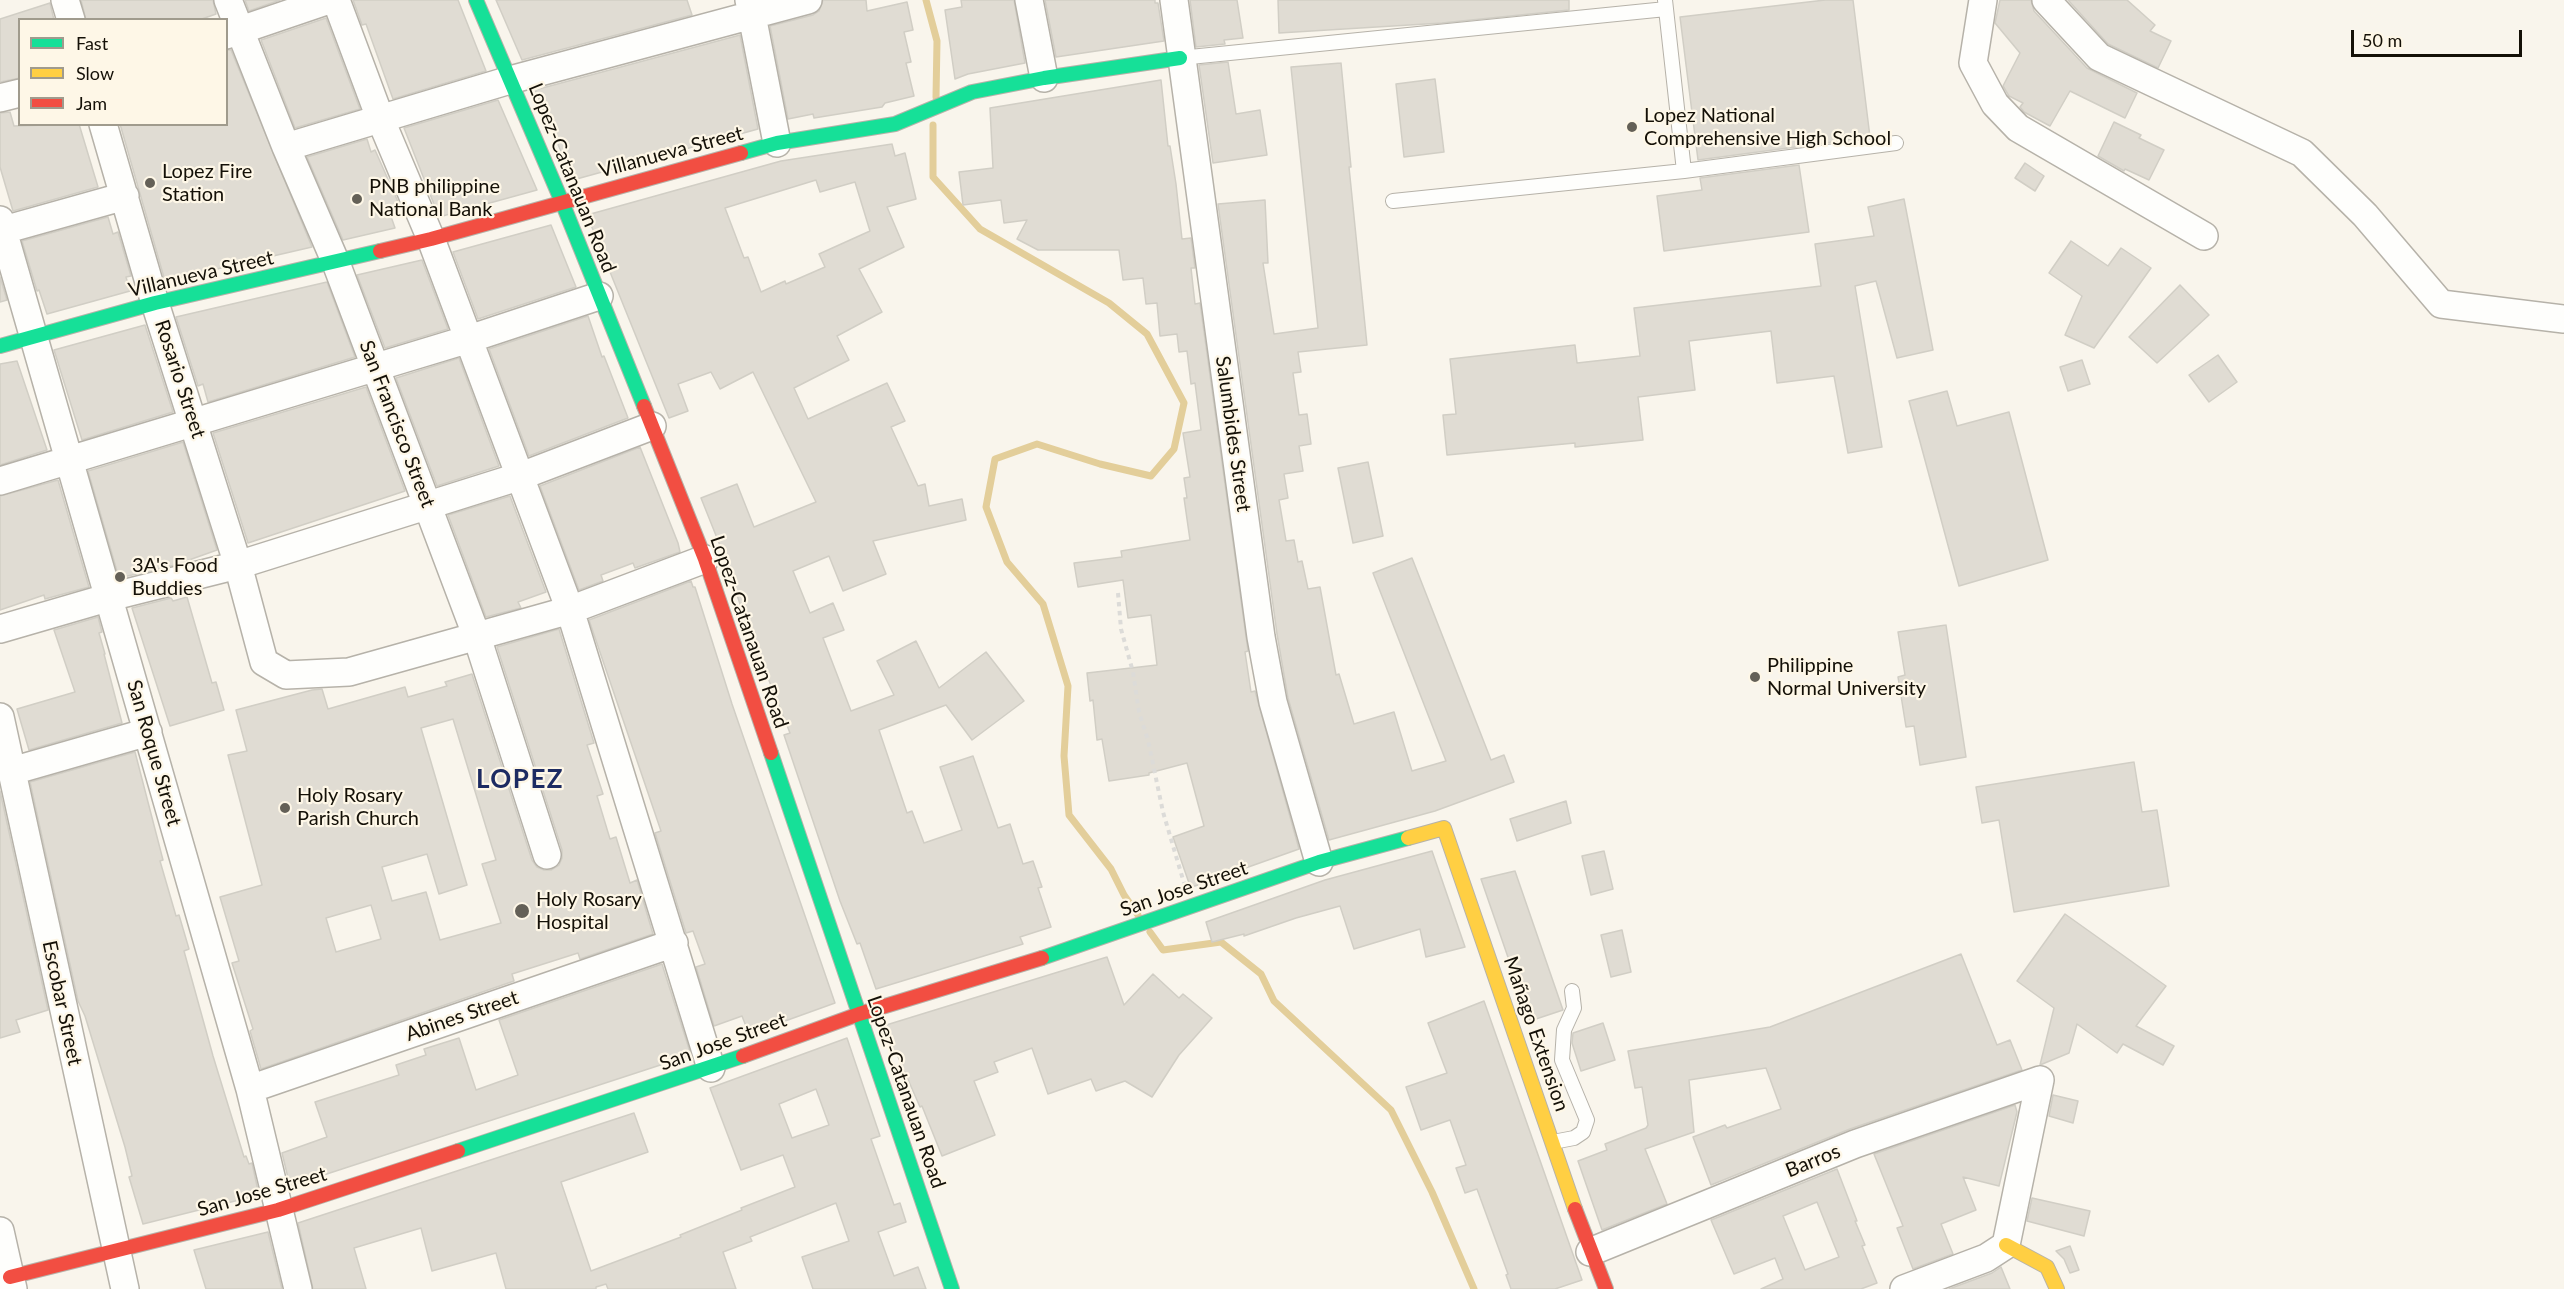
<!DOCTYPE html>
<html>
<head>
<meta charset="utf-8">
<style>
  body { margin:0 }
  #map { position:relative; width:2564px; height:1289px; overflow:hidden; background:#f9f5ec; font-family:Lato,sans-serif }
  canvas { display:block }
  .legend { position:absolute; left:18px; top:18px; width:210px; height:108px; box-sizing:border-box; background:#fef7e7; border:2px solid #a09b8d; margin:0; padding:8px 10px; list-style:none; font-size:18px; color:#141007 }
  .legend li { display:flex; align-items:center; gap:12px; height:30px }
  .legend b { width:30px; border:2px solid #a09b8d }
  .scale { position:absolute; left:2351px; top:30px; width:171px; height:27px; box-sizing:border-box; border:3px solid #141007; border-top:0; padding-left:8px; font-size:18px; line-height:21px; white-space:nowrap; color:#141007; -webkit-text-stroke:4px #fef7e7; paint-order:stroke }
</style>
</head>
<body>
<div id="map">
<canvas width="2564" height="1289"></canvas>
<ul class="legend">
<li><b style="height:8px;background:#16e098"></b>Fast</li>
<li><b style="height:8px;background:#ffcf43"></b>Slow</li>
<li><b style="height:8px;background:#f24e42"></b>Jam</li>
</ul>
<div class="scale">50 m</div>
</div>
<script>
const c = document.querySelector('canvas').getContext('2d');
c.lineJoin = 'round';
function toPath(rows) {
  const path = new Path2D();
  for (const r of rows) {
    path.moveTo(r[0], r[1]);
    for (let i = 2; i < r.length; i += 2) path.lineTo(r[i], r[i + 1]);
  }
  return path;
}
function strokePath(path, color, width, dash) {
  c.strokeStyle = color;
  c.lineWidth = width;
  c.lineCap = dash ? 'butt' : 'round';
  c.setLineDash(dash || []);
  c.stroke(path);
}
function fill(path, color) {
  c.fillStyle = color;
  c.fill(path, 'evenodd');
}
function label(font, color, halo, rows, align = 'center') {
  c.font = font + ' Lato,sans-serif';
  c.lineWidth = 4.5;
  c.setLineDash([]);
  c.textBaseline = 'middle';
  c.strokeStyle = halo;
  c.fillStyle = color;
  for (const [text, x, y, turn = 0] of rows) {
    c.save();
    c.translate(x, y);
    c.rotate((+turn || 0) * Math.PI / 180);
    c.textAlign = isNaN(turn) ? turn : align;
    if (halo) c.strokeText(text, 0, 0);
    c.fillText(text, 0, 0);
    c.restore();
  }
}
const stream = toPath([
  [926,0,937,41,936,97],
  [933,125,933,177,980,229,1109,303,1147,334,1184,403,1174,449,1151,476,1100,464,1037,444,995,459,986,507,1007,562,1043,604,1068,686,1064,756,1069,815,1111,869,1124,895,1138,915],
  [1150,932,1163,950,1221,942,1261,974,1274,1001,1391,1110,1432,1192,1474,1289]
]);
const building = toPath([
  [81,0,213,0,216,14,199,20,86,20,81,0],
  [245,0,280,0,249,11,245,0],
  [353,0,458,0,486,71,393,99,366,24,362,25,353,0],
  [496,0,687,0,692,15,522,60,496,0],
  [823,0,866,0,867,11,907,2,913,30,904,32,911,62,906,63,914,96,885,103,882,107,814,118,813,114,788,119,770,26,813,15,819,11,823,0],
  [961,0,1014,0,1025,63,968,74,955,79,945,10,962,7,961,0],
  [1045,0,1155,0,1155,3,1158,3,1164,41,1056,57,1045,0],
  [1190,0,1237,0,1243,38,1224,40,1225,44,1196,47,1190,0],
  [1278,0,1569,0,1569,10,1442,23,1279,33,1278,0],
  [1825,0,1853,0,1870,137,1698,160,1680,17,1825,0],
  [2000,0,2031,0,2034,11,2087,68,2137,93,2125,118,2070,91,2050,126,2024,112,2020,107,2023,103,2009,96,2003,86,2020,53,1995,23,2000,0],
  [2068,0,2127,0,2155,25,2150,31,2171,41,2158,68,2108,44,2068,0],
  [50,3,54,20,20,20,20,78,0,82,0,19,50,3],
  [326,18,360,109,295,128,261,40,326,18],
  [740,35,758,129,573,180,535,90,740,35],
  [226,50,231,50,312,247,165,281,120,124,226,124,226,50],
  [1228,62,1236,114,1260,110,1267,155,1213,163,1199,65,1228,62],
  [1341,63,1351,167,1349,167,1367,345,1298,352,1301,372,1293,373,1299,415,1307,414,1311,444,1299,446,1303,471,1284,474,1288,498,1279,500,1286,541,1294,540,1298,562,1302,561,1308,589,1320,587,1336,675,1339,674,1354,724,1394,712,1412,771,1446,761,1373,573,1412,558,1491,760,1504,755,1514,782,1435,811,1329,840,1288,698,1277,634,1218,204,1265,200,1268,263,1263,263,1274,334,1318,328,1291,67,1341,63],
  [1435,79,1444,152,1404,157,1396,84,1435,79],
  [1161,80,1168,146,1170,146,1176,184,1182,239,1191,238,1195,268,1191,268,1195,304,1200,303,1248,651,1245,652,1251,692,1255,691,1299,849,1195,886,1190,886,1173,837,1204,826,1187,763,1149,773,1149,775,1109,781,1102,739,1097,740,1093,700,1090,701,1087,673,1157,665,1151,615,1128,618,1123,580,1078,587,1074,563,1122,557,1121,551,1190,540,1184,498,1187,498,1184,478,1190,477,1183,433,1201,430,1195,383,1191,384,1187,351,1179,352,1177,334,1160,336,1157,303,1146,304,1143,278,1123,280,1119,250,1038,250,1017,239,1027,220,1004,223,1001,200,963,205,959,172,993,168,990,108,1161,80],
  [498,100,537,190,439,217,404,128,498,100],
  [10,112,14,126,79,124,98,187,13,211,0,167,0,113,10,112],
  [2114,122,2141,135,2139,138,2164,150,2149,180,2125,169,2124,171,2098,156,2114,122],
  [367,139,371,152,375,150,399,204,388,208,395,228,343,240,307,157,367,139],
  [892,144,895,156,905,153,916,199,887,207,904,247,859,269,882,312,837,336,849,360,794,388,808,419,887,383,905,421,891,427,918,486,925,484,929,506,962,499,966,520,873,541,886,574,843,591,829,556,793,571,810,613,833,603,844,630,823,638,851,711,894,695,877,661,916,641,939,688,986,652,1024,701,972,740,946,705,879,730,907,813,912,811,924,843,962,830,940,767,973,756,998,828,1010,824,1023,864,1033,861,1042,887,1038,888,1051,927,1020,937,1023,944,876,989,860,943,857,944,840,901,784,735,790,733,762,663,760,664,723,553,701,498,737,484,754,527,816,502,753,372,720,389,711,372,678,384,688,411,669,418,587,215,781,161,892,144],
  [816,180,820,192,855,182,870,231,819,254,825,267,786,284,785,281,761,292,748,257,744,258,725,208,816,180],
  [2025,163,2044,176,2035,191,2015,178,2025,163],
  [1799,165,1809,232,1664,251,1657,196,1702,190,1700,178,1799,165],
  [1904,199,1933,350,1897,358,1876,281,1855,286,1882,447,1848,453,1834,376,1777,383,1771,331,1689,341,1695,390,1638,397,1643,440,1575,447,1575,443,1447,455,1443,415,1456,414,1450,359,1575,345,1577,363,1640,356,1634,308,1821,286,1815,244,1874,236,1868,207,1904,199],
  [108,217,113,234,118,232,131,276,126,277,130,291,47,314,39,290,37,291,22,241,108,217],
  [551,225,576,287,478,319,453,252,551,225],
  [2071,241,2108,266,2121,248,2151,268,2094,348,2065,335,2082,296,2049,273,2071,241],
  [422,260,448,329,385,348,357,275,422,260],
  [0,277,7,300,0,302,0,277],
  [327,282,355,357,208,402,203,384,198,386,176,317,327,282],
  [2180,285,2209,315,2157,363,2129,337,2180,285],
  [588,316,602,357,604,356,628,418,529,456,489,349,588,316],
  [145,325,173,412,82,440,54,350,145,325],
  [2218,355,2237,382,2209,402,2189,375,2218,355],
  [459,358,499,466,437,486,396,378,459,358],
  [2082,360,2090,384,2068,391,2060,367,2082,360],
  [17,361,47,450,0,465,0,364,17,361],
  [366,387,405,491,248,543,213,433,366,387],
  [1947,391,1957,426,2009,412,2048,560,1959,586,1909,401,1947,391],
  [183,442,217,550,175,565,119,578,88,471,183,442],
  [640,447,678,543,680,552,635,568,633,563,601,575,603,581,579,590,540,486,640,447],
  [1368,462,1383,536,1353,543,1338,468,1368,462],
  [58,480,89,587,45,599,44,595,0,610,0,496,58,480],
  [510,496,546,592,518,602,521,608,486,617,448,515,510,496],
  [691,581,693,587,695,587,732,704,835,1003,749,1034,742,1016,714,1026,696,967,705,964,693,931,686,933,655,833,661,831,589,620,691,581],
  [187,597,212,683,216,682,224,710,170,726,132,608,171,598,173,601,187,597],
  [98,617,102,632,99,633,105,654,104,654,122,723,29,750,17,709,75,692,54,630,98,617],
  [1946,625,1966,757,1920,765,1914,726,1906,727,1898,677,1905,675,1898,632,1946,625],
  [559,629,594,743,587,745,603,794,597,796,610,839,616,837,630,883,637,880,653,934,580,959,578,953,512,974,514,981,261,1069,250,1031,253,1029,232,963,239,961,220,897,262,885,228,755,247,751,236,710,312,690,322,689,328,709,405,687,408,697,447,686,445,682,472,674,532,860,537,867,544,870,551,870,559,865,562,858,562,850,497,647,559,629],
  [453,719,496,860,482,864,501,923,440,940,426,892,392,901,382,867,427,854,439,894,467,885,421,728,453,719],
  [371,905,381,939,336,952,326,918,371,905],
  [135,752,163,860,160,861,176,916,179,915,189,949,184,951,213,1056,244,1157,246,1156,249,1164,252,1163,259,1195,143,1224,129,1177,132,1176,125,1147,85,1016,78,1001,30,782,135,752],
  [2134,762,2142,812,2157,810,2169,886,2014,912,1999,820,1982,823,1976,787,2134,762],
  [0,791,48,1010,16,1020,20,1032,0,1038,0,791],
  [1566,801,1571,823,1517,841,1510,819,1566,801],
  [1432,851,1465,947,1426,957,1420,929,1354,949,1340,906,1296,918,1244,936,1244,934,1212,942,1206,922,1325,880,1432,851],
  [1604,851,1613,889,1591,895,1582,856,1604,851],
  [1515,871,1563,1010,1530,1021,1481,879,1515,871],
  [2065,914,2166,986,2136,1026,2174,1046,2163,1065,2123,1044,2117,1053,2077,1024,2069,1053,2040,1065,2054,1008,2017,981,2065,914],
  [1622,930,1631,972,1611,977,1601,935,1622,930],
  [1961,954,1997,1045,2010,1040,2022,1070,1850,1129,1711,1185,1693,1137,1725,1125,1727,1128,1781,1109,1766,1068,1689,1080,1694,1132,1645,1149,1667,1204,1602,1230,1578,1161,1607,1150,1605,1144,1646,1128,1648,1125,1642,1087,1635,1088,1628,1051,1770,1027,1961,954],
  [1107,957,1124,1005,1153,974,1179,998,1183,994,1212,1018,1179,1055,1152,1097,1125,1081,1096,1091,1091,1079,1048,1094,1032,1048,994,1062,998,1072,974,1081,995,1135,942,1156,922,1106,920,1107,896,1052,892,1053,883,1026,1107,957],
  [662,964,691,1055,290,1186,282,1153,327,1137,315,1102,399,1075,396,1065,426,1055,424,1049,459,1038,476,1090,518,1075,499,1020,662,964],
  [1484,1001,1582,1280,1555,1289,1511,1289,1506,1275,1508,1274,1477,1189,1465,1193,1456,1168,1466,1165,1450,1120,1421,1130,1406,1087,1447,1073,1428,1023,1484,1001],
  [1603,1023,1615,1060,1581,1071,1572,1043,1573,1033,1603,1023],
  [847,1038,880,1136,871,1139,894,1205,900,1203,906,1222,878,1232,894,1276,918,1267,926,1289,813,1289,802,1257,849,1241,836,1203,750,1237,752,1241,723,1252,736,1289,608,1289,606,1284,596,1287,596,1289,506,1289,496,1253,432,1271,421,1228,354,1248,366,1289,313,1289,298,1223,634,1113,648,1152,561,1182,591,1271,681,1237,680,1235,742,1210,741,1208,795,1187,783,1155,741,1170,710,1088,847,1038],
  [816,1089,829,1125,792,1138,779,1104,816,1089],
  [2053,1095,2078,1101,2073,1123,2049,1116,2053,1095],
  [2015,1105,2017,1112,1999,1186,1963,1177,1976,1210,1941,1224,1953,1254,1913,1269,1897,1228,1903,1226,1874,1154,2015,1105],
  [1837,1169,1857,1221,1855,1221,1865,1245,1862,1246,1877,1283,1861,1289,1761,1289,1783,1279,1775,1258,1734,1274,1711,1220,1837,1169],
  [1817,1202,1839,1257,1805,1270,1783,1216,1817,1202],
  [2032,1198,2090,1211,2084,1236,2027,1221,2032,1198],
  [268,1232,282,1289,206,1289,194,1250,268,1232],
  [2070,1246,2079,1270,2070,1273,2064,1259,2056,1251,2070,1246],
  [2001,1267,2010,1289,1949,1289,1992,1273,2001,1267]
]);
const path = toPath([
  [1118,593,1121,629,1133,672,1139,712,1148,740,1163,812,1184,883]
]);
const lane = toPath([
  [1665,0,1684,171],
  [1180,58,1666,9],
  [1393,201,1684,171,1896,143],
  [1553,1142,1574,1138,1583,1132,1587,1120,1562,1060,1564,1030,1574,1008,1572,991]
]);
const street = toPath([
  [65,0,71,20],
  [228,0,286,147,336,263,477,637,547,855],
  [336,0,380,118,431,239,570,610,711,1068],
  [749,0,777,143],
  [1029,0,1044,78],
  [1174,0,1261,637,1273,702,1319,862],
  [1983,0,1973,63,1995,104,2018,128,2204,236],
  [2046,0,2099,57,2302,153,2365,215,2441,304,2564,319],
  [226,35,329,0],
  [0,98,20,93],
  [103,124,155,303,238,565,264,662,286,675,349,672,570,610,705,559],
  [286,147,510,80,808,0],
  [0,220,250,1089,298,1289],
  [0,231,125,196],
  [0,481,469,339,599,296],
  [0,629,110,597,238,565,521,476,652,426],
  [0,717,125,1289],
  [12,771,148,732],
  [250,1089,674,943],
  [0,1231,13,1289],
  [1590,1252,1855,1144,2040,1080],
  [1904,1289,1986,1258,2006,1245,2040,1080]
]);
const fast = toPath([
  [476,0,562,202,644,406],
  [741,153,777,143,895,124,972,92,1044,78,1180,58],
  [0,346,155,303,380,251],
  [771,753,952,1289],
  [1042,958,1319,862,1408,838],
  [458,1151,743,1056]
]);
const slow = toPath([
  [1408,838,1444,828,1575,1209],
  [2006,1245,2047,1267,2057,1289]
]);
const jam = toPath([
  [380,251,431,239,741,153],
  [644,406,705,559,771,753],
  [743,1056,859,1014,1042,958],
  [1575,1209,1606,1289],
  [10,1277,278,1210,458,1151]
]);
const markers = [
  [1632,127,6,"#646057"],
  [150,183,6,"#646057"],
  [357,199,6,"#646057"],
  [120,577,6,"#646057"],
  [1755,677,6,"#646057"],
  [285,808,6,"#646057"],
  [522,911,8,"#646057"]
];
const poiNames = [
  ["Lopez National",1644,116],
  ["Comprehensive High School",1644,139],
  ["Lopez Fire",162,172],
  ["Station",162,195],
  ["PNB philippine",369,187],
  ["National Bank",369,210],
  ["3A's Food",132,566],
  ["Buddies",132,589],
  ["Philippine",1767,666],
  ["Normal University",1767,689],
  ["Holy Rosary",297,796],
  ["Parish Church",297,819],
  ["Holy Rosary",536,900],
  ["Hospital",536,923]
];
const streetNames = [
  ["Villanueva Street",671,152,-15],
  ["Lopez-Catanauan Road",572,178,68],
  ["Villanueva Street",201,274,-13],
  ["Rosario Street",180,379,72],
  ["San Francisco Street",397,424,69],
  ["Salumbides Street",1233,434,82],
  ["Lopez-Catanauan Road",749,632,71],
  ["San Roque Street",154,753,74],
  ["San Jose Street",1184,889,-19],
  ["Escobar Street",62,1003,78],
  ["Abines Street",462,1016,-19],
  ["Mañago Extension",1536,1034,71],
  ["San Jose Street",723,1042,-20],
  ["Lopez-Catanauan Road",906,1092,71],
  ["Barros",1813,1161,-22],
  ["San Jose Street",262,1192,-16]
];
const districtNames = [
  ["LOPEZ",520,780]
];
strokePath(stream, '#e3ce9a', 7);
fill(building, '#e0dcd3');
strokePath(building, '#d1cec5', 1.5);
strokePath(lane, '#b6b2a9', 16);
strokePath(street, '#b6b2a9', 30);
strokePath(fast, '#b6b2a9', 16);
strokePath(slow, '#b6b2a9', 16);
strokePath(jam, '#b6b2a9', 16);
strokePath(path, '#dcdbd8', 4, [4.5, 4.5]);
strokePath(lane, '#fefefc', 14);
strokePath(street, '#fefefc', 27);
strokePath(fast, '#16e098', 14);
strokePath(slow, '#ffcf43', 14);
strokePath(jam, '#f24e42', 14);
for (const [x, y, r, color] of markers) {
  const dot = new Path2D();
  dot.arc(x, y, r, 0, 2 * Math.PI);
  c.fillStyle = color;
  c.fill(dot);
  strokePath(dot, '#fef7e7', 2);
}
label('20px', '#141007', '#fef7e7', poiNames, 'left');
label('20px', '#141007', '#fef7e7', streetNames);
c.letterSpacing = '1.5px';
label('bold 26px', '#1d2b62', '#fef7e7', districtNames);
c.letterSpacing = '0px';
</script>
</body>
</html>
